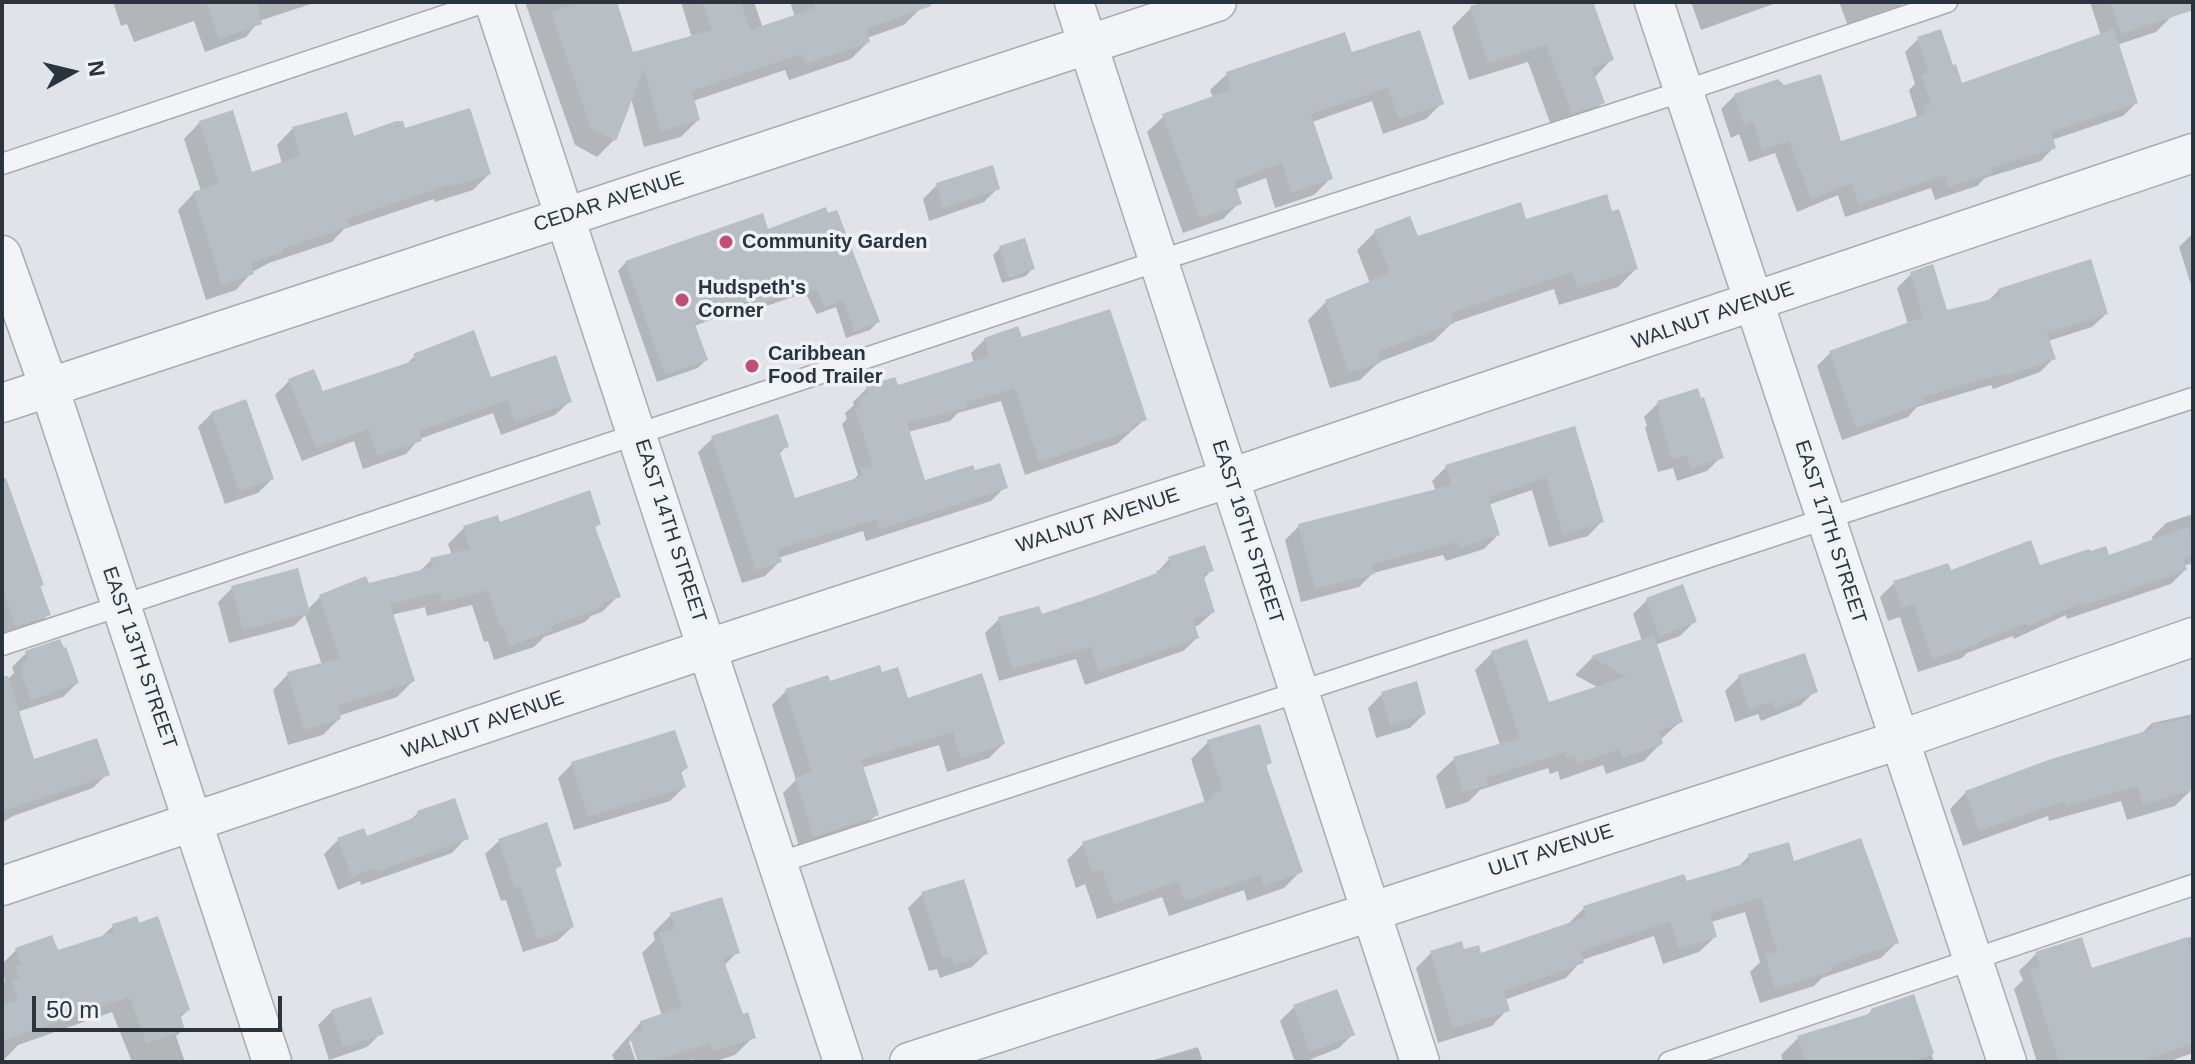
<!DOCTYPE html>
<html>
<head>
<meta charset="utf-8">
<style>
  body { margin:0 }
  #map { position:relative; width:2195px; height:1064px; overflow:hidden; background:#e0e4e8; font-family:Arial,sans-serif }
  canvas { display:block }
  .frame { position:absolute; inset:0; border:4px solid #2a343e; pointer-events:none }
  .north { position:absolute; left:32px; top:32px; width:80px; height:80px; -webkit-text-stroke:6px #eff3f5; paint-order:stroke; rotate:82deg; font-size:22px; font-weight:700; line-height:32px; text-align:center; color:#2a343e }
  .north::after { content:''; display:block; margin:auto; width:28px; height:36px; background:#2a343e; clip-path:polygon(50% 0,100% 100%,50% 72%,0 100%) }
  .scale { position:absolute; left:32px; top:996px; width:250px; height:36px; box-sizing:border-box; border:4px solid #2a343e; border-top:0; padding-left:10px; font-size:24px; line-height:28px; white-space:nowrap; color:#2a343e; -webkit-text-stroke:6px #eff3f5; paint-order:stroke }
</style>
</head>
<body>
<div id="map">
<canvas width="2195" height="1064"></canvas>
<div class="frame"></div>
<div class="north">N</div>
<div class="scale">50 m</div>
</div>
<script>
const c = document.querySelector('canvas').getContext('2d');
c.lineJoin = 'round';
function fill(path, color) {
  c.fillStyle = color;
  c.fill(path, 'evenodd');
}
function toPath(rows) {
  const path = new Path2D();
  for (const r of rows) {
    path.moveTo(r[0], r[1]);
    for (let i = 2; i < r.length; i += 2) path.lineTo(r[i], r[i + 1]);
  }
  return path;
}
function strokePath(path, color, width, dash) {
  c.strokeStyle = color;
  c.lineWidth = width;
  c.lineCap = dash ? 'butt' : 'round';
  c.setLineDash(dash || []);
  c.stroke(path);
}
function label(font, color, halo, rows, align = 'center') {
  c.font = font + ' Arial,sans-serif';
  c.lineWidth = 7;
  c.setLineDash([]);
  c.textBaseline = 'middle';
  c.strokeStyle = halo;
  c.fillStyle = color;
  for (const [text, x, y, turn = 0] of rows) {
    c.save();
    c.translate(x, y);
    c.rotate((+turn || 0) * Math.PI / 180);
    c.textAlign = isNaN(turn) ? turn : align;
    if (halo) c.strokeText(text, 0, 0);
    c.fillText(text, 0, 0);
    c.restore();
  }
}
const shadow = toPath([
  [113,2,317,2,259,21,246,37,205,52,194,21,134,42,127,24,121,26],
  [525,2,607,2,632,54,692,38,681,2,754,2,763,28,795,17,790,2,919,2,921,8,904,25,867,38,868,42,851,59,789,80,785,70,693,101,698,120,681,137,644,147,631,98,614,140,597,157,575,145],
  [1491,2,1587,2,1611,60,1594,78,1603,102,1584,121,1553,131,1528,62,1469,80,1452,27,1471,8],
  [1691,2,1779,2,1701,30],
  [1839,2,1904,2,1890,16,1849,29],
  [2090,2,2167,2,2172,16,2156,32,2117,45,2136,103,2123,116,2052,140,2054,147,2041,161,1985,178,1977,186,1935,200,1931,188,1845,217,1838,195,1797,212,1775,153,1749,162,1739,134,1731,138,1721,109,1735,95,1840,144,1917,116,1909,90,1915,84,1905,52,1918,39,1951,67,1961,85,2101,36],
  [1351,54,1442,103,1426,119,1383,134,1372,101,1312,122,1330,179,1314,195,1275,208,1266,178,1234,190,1239,203,1223,219,1183,233,1147,132,1164,116,1213,98,1210,90,1227,74],
  [200,122,251,174,282,164,277,145,293,128,353,138,404,131,489,174,473,190,435,202,434,199,344,229,332,242,269,263,252,272,236,290,206,300,178,210,194,193,201,191,184,139],
  [937,185,998,188,984,202,929,221,923,199],
  [1525,222,1636,269,1618,287,1559,305,1554,289,1452,323,1434,341,1379,362,1360,380,1330,388,1308,320,1326,302,1370,283,1357,250,1375,232,1417,238],
  [767,232,878,322,870,330,846,338,836,307,817,314,807,296,800,298,799,295,742,314,740,309,694,326,706,360,698,368,657,382,618,271,626,262],
  [2193,233,2193,291,2179,247],
  [1000,248,1032,269,1026,276,1002,283,993,255],
  [1911,274,1946,313,1987,302,1999,290,2106,314,2092,327,2048,341,2054,358,2040,372,1993,389,1991,385,1917,407,1908,417,1842,440,1817,366,1831,352,1908,324,1897,288],
  [985,339,1021,339,1145,419,1117,444,1025,475,1001,401,958,413,950,421,908,432,924,483,974,473,1005,487,991,501,866,541,863,531,778,558,779,562,765,576,742,583,698,452,713,438,787,446,778,455,793,501,851,482,858,475,842,424,847,419,845,413,854,405,853,402,867,388,897,387,974,363,971,353],
  [415,356,570,401,555,415,501,435,493,413,419,439,406,454,363,469,354,441,302,461,275,395,289,381,322,393,404,366],
  [1700,401,1721,457,1707,471,1677,481,1673,468,1658,472,1645,428,1647,426,1644,417,1658,403],
  [212,413,272,479,258,493,225,504,198,427],
  [1574,429,1602,521,1588,536,1549,547,1532,490,1488,505,1498,535,1484,549,1446,561,1443,555,1373,573,1359,587,1301,602,1285,540,1299,526,1436,491,1432,481,1446,467],
  [2,490,42,585,39,588,49,614,35,628,2,639],
  [2193,514,2193,563,2183,566,2185,570,2171,584,2067,619,2066,615,2014,639,2013,636,1967,653,1962,658,1918,672,1900,617,1888,621,1880,597,1894,583,1950,573,2039,568,2108,557,2153,541,2152,537,2166,523],
  [499,524,599,524,594,529,618,596,602,612,591,616,585,622,544,637,534,647,494,660,488,641,484,642,472,605,427,616,425,607,391,615,413,681,397,697,338,716,339,719,323,735,288,745,273,690,288,674,322,665,305,615,294,626,229,643,218,602,232,588,307,610,320,597,419,572,431,560,452,555,448,544,464,528],
  [1169,559,1211,571,1202,580,1213,612,1199,625,1194,627,1197,638,1183,651,1085,685,1076,659,999,681,985,633,999,619,1040,616,1096,598,1156,574],
  [1647,600,1694,622,1680,636,1655,645,1681,721,1660,740,1661,743,1644,761,1606,774,1603,765,1560,780,1558,771,1550,774,1548,768,1480,790,1468,802,1446,809,1436,776,1454,759,1500,745,1475,670,1492,653,1548,705,1599,688,1575,675,1592,658,1642,641,1633,614],
  [26,653,77,683,63,697,17,712,33,762,107,774,93,788,13,816,2,823,2,718,8,679,14,673,12,667],
  [1739,677,1815,691,1801,705,1761,721,1758,714,1735,722,1725,691],
  [828,684,907,700,1003,744,989,758,947,772,939,745,861,768,877,814,863,828,800,850,783,793,796,780,772,705,786,691],
  [1382,694,1424,714,1410,728,1376,738,1368,708],
  [2193,714,2191,790,2175,806,2127,820,2121,801,2049,821,2048,816,1963,846,1950,809,1966,792,2140,735,2152,723],
  [1259,726,1270,763,1264,768,1301,871,1284,888,1247,901,1244,890,1169,916,1162,897,1097,919,1085,884,1076,888,1067,860,1083,844,1205,803,1191,759,1208,742],
  [572,764,686,768,680,774,684,787,670,801,574,830,558,778],
  [418,813,466,838,452,853,361,885,360,881,338,890,324,854,338,840,366,838,409,821],
  [500,840,560,865,554,871,572,927,557,941,523,952,506,900,501,901,485,854],
  [1749,856,1793,864,1896,943,1881,958,1822,978,1814,986,1760,1003,1750,972,1760,962,1745,912,1711,922,1715,937,1699,952,1663,964,1654,936,1582,960,1566,978,1504,1000,1507,1010,1492,1026,1438,1043,1416,968,1432,952,1463,952,1479,956,1568,924,1584,908,1686,884,1736,869],
  [922,894,986,953,972,967,940,978,937,969,929,971,908,908],
  [671,915,737,952,724,966,742,1017,753,1037,735,1055,714,1062,693,1062,692,1059,683,1062,641,1062,633,1038,629,1042,636,1062,615,1062,612,1055,641,1022,662,1016,642,953,655,940,653,933],
  [113,926,188,1010,179,1019,183,1030,176,1036,185,1062,132,1062,112,1012,18,1045,2,1062,2,983,5,981,2,964,16,950,56,953,100,938],
  [2193,936,2193,1053,2167,1062,2037,1062,2014,989,2023,980,2019,971,2036,954,2091,971],
  [1913,997,1934,1062,1783,1062,1781,1055,1799,1037,1865,1017,1872,1010],
  [1294,1007,1353,1034,1339,1048,1304,1062,1295,1062,1280,1021],
  [332,1011,381,1033,367,1047,329,1060,318,1025],
  [1198,1047,1203,1062,1147,1062]
]);
const building = toPath([
  [206,2,257,2,262,24,219,39],
  [580,2,617,2,633,52,712,30,702,2,741,2,750,30,815,8,813,2,931,2,931,6,866,29,870,42,806,64,802,54,692,91,700,120,661,131,644,69,616,141,591,128,551,12],
  [1484,2,1593,2,1614,60,1592,68,1605,103,1572,114,1546,45,1488,63,1470,6],
  [2110,2,2193,2,2193,10,2121,34],
  [1941,29,1953,65,1956,64,1962,83,2114,29,2138,103,2051,132,2056,148,1991,168,1993,173,1948,187,1945,175,1859,204,1851,183,1811,199,1789,141,1762,150,1753,122,1744,125,1734,94,1778,79,1784,85,1821,74,1841,141,1926,114,1924,107,1931,104,1921,75,1928,72,1917,37],
  [1420,30,1444,104,1399,119,1388,87,1311,114,1333,179,1291,193,1282,163,1234,181,1242,204,1200,218,1162,114,1231,90,1226,72,1345,32,1352,52],
  [470,108,491,174,451,187,450,184,347,219,350,226,282,249,283,252,251,263,254,274,222,285,193,192,219,183,199,121,233,110,252,172,300,156,292,127,347,112,354,136,396,121,403,121,405,128],
  [993,165,1000,189,943,208,936,183],
  [1607,194,1612,211,1619,209,1638,269,1577,288,1572,272,1451,313,1455,323,1377,352,1380,363,1348,372,1325,300,1390,273,1374,230,1410,216,1418,236,1521,202,1526,219],
  [826,207,828,213,837,210,880,322,854,331,844,300,825,307,816,289,809,291,807,288,750,307,748,302,694,322,708,360,665,375,625,261,763,213,768,229],
  [1025,238,1035,269,1009,278,999,246],
  [2091,259,2108,314,2047,333,2056,359,2006,376,2005,373,1922,397,1924,403,1856,428,1829,351,1923,317,1910,272,1933,264,1947,310,2000,297,1998,289],
  [1110,309,1147,420,1131,425,1133,430,1039,462,1015,388,965,403,967,408,907,423,925,480,973,465,975,470,1000,463,1008,488,880,529,877,519,777,549,782,562,756,570,711,436,778,414,789,447,779,450,795,498,863,476,861,469,873,466,855,408,861,406,858,398,869,394,866,386,895,377,898,385,990,356,984,338,1018,326,1022,337],
  [474,330,491,377,556,355,572,402,515,422,507,400,419,431,422,441,377,456,368,429,316,448,288,379,314,369,323,391,416,360,413,354],
  [1698,388,1701,398,1704,397,1724,458,1691,468,1687,455,1672,459,1658,412,1660,411,1657,401],
  [246,399,274,479,239,491,211,412],
  [1575,426,1604,522,1563,535,1546,477,1488,497,1500,535,1460,548,1457,542,1372,564,1375,574,1315,589,1298,524,1452,485,1445,465],
  [6,478,44,585,40,586,51,615,16,627,2,587,2,479],
  [590,490,601,524,595,527,621,597,602,603,604,607,551,626,552,631,510,646,503,626,500,627,488,590,443,602,440,592,390,604,415,681,338,706,341,719,304,730,287,672,340,658,319,595,366,576,369,583,433,567,430,558,470,549,463,526,498,515,500,522],
  [2188,527,2193,540,2193,555,2183,559,2187,570,2081,606,2080,603,2028,626,2027,623,1978,642,1978,644,1932,659,1914,604,1902,608,1893,581,1948,563,1951,570,2031,540,2040,565,2089,549,2090,551,2106,546,2109,555],
  [1205,545,1214,571,1203,574,1215,612,1193,619,1199,638,1099,672,1090,647,1012,669,998,617,1039,606,1042,614,1096,596,1157,573,1156,571,1171,566,1168,557],
  [298,568,310,613,243,630,231,586],
  [1683,584,1697,622,1659,636,1646,598],
  [1654,635,1683,722,1659,731,1663,744,1623,758,1620,749,1577,764,1575,755,1567,758,1566,752,1486,778,1488,785,1463,792,1453,757,1520,738,1491,651,1527,639,1549,702,1626,677,1591,656],
  [60,639,64,648,66,647,79,683,31,700,21,673,24,672,21,663,28,661,25,651],
  [1805,653,1818,692,1775,709,1772,702,1749,709,1738,675],
  [880,665,882,672,898,667,908,698,982,673,1005,744,961,759,953,732,861,760,879,815,814,837,795,778,812,772,785,689,828,675,830,681],
  [8,676,34,759,97,738,110,775,2,811,2,677],
  [1417,681,1426,714,1390,725,1381,692],
  [2193,717,2193,790,2143,805,2138,786,2066,806,2064,801,1979,831,1965,791,2051,759,2153,729,2152,725],
  [1260,724,1272,763,1266,765,1303,872,1264,886,1260,875,1185,901,1178,881,1114,904,1102,869,1092,872,1082,842,1212,799,1210,795,1223,790,1207,740],
  [675,730,688,768,681,771,686,787,588,817,571,762],
  [455,798,469,839,376,872,374,868,352,877,337,838,364,828,367,836,418,816,417,811],
  [547,822,562,866,555,868,574,927,537,939,520,887,515,889,498,839],
  [1861,838,1899,943,1831,966,1832,971,1775,989,1765,955,1777,951,1761,897,1710,913,1717,937,1679,949,1670,921,1581,951,1584,963,1504,991,1510,1011,1453,1028,1430,951,1462,941,1464,949,1479,945,1481,953,1586,917,1583,906,1684,874,1687,881,1750,862,1748,854,1789,842,1794,861],
  [964,879,988,954,954,965,951,956,943,959,921,892],
  [722,897,740,953,723,958,743,1014,748,1012,756,1038,713,1051,710,1043,651,1062,638,1062,629,1035,643,1030,640,1021,682,1007,659,933,675,929,670,913],
  [137,916,139,923,158,916,190,1010,180,1014,185,1030,147,1043,129,997,2,1041,2,1005,18,1000,12,980,19,978,15,967,21,965,15,948,52,935,58,950,114,932,112,924],
  [2082,937,2092,968,2187,937,2193,958,2193,1043,2139,1062,2059,1062,2030,970,2040,967,2035,952],
  [1337,989,1355,1035,1310,1052,1293,1005],
  [1914,994,1934,1054,1910,1062,1806,1062,1797,1036,1872,1013,1871,1009],
  [371,997,384,1034,343,1047,331,1010]
]);
const lane = toPath([
  [2,164,485,2],
  [2,645,1158,261,1684,91,1947,2],
  [778,863,2193,398],
  [1669,1062,2193,885]
]);
const street = toPath([
  [494,2,843,1062],
  [1074,2,1420,1062],
  [1654,2,2007,1062],
  [2,255,49,387,272,1062],
  [2,403,1217,2],
  [2,886,709,648,1230,478,2193,153],
  [909,1062,1899,740,2193,637]
]);
const markers = [
  [726,242,8,"#c34e73"],
  [682,300,8,"#c34e73"],
  [752,366,8,"#c34e73"]
];
const streetNames = [
  ["CEDAR AVENUE",609,202,-18],
  ["WALNUT AVENUE",1713,316,-19],
  ["WALNUT AVENUE",1098,521,-18],
  ["EAST 14TH STREET",670,531,72],
  ["EAST 16TH STREET",1247,532,72],
  ["EAST 17TH STREET",1830,532,72],
  ["EAST 13TH STREET",139,658,71],
  ["WALNUT AVENUE",483,725,-19],
  ["ULIT AVENUE",1551,851,-18]
];
const poiNames = [
  ["Community Garden",742,242],
  ["Hudspeth's",698,288],
  ["Corner",698,311],
  ["Caribbean",768,354],
  ["Food Trailer",768,377]
];
fill(shadow, '#0003');
fill(building, '#b7bec4');
strokePath(lane, '#a6acb2', 23);
strokePath(street, '#a6acb2', 41);
strokePath(lane, '#f2f4f6', 20);
strokePath(street, '#f2f4f6', 38);
for (const [x, y, r, color] of markers) {
  const dot = new Path2D();
  dot.arc(x, y, r, 0, 2 * Math.PI);
  c.fillStyle = color;
  c.fill(dot);
  strokePath(dot, '#eff3f5', 3);
}
label('20px', '#2a343e', '#eff3f5', streetNames);
label('bold 20px', '#2a343e', '#eff3f5', poiNames, 'left');
</script>
</body>
</html>
